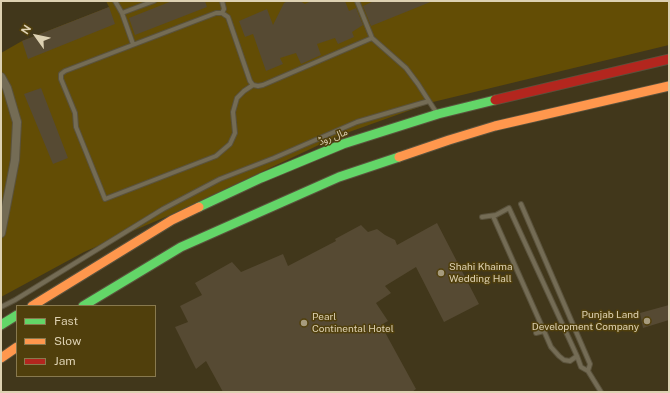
<!DOCTYPE html>
<html>
<head>
<meta charset="utf-8">
<style>
  body { margin:0 }
  #map { position:relative; width:670px; height:393px; overflow:hidden; background:#41371b; font-family:"Public Sans",sans-serif }
  canvas { display:block }
  .frame { position:absolute; inset:0; border:2px solid #ddd1b2; pointer-events:none }
  .legend { position:absolute; left:16px; top:305px; width:140px; height:72px; box-sizing:border-box; background:#503f0c; border:1px solid #88794e; margin:0; padding:5px 7px; list-style:none; font-size:12px; color:#ddd1b2 }
  .legend li { display:flex; align-items:center; gap:8px; height:20px }
  .legend b { width:20px; border:1px solid #88794e }
  .north { position:absolute; left:16px; top:16px; width:40px; height:40px; -webkit-text-stroke:3px #503f0c; paint-order:stroke; rotate:303deg; font-size:11px; font-weight:700; line-height:16px; text-align:center; color:#ddd1b2 }
  .north::after { content:''; display:block; margin:auto; width:14px; height:18px; background:#ddd1b2; clip-path:polygon(50% 0,100% 100%,50% 72%,0 100%) }
</style>
</head>
<body>
<div id="map">
<canvas width="670" height="393"></canvas>
<div class="frame"></div>
<ul class="legend">
<li><b style="height:5px;background:#63d668"></b>Fast</li>
<li><b style="height:5px;background:#ff974d"></b>Slow</li>
<li><b style="height:5px;background:#b3261e"></b>Jam</li>
</ul>
<div class="north">N</div>
</div>
<script>
const c = document.querySelector('canvas').getContext('2d');
c.lineJoin = 'round';
function fill(path, color) {
  c.fillStyle = color;
  c.fill(path, 'evenodd');
}
function toPath(rows) {
  const path = new Path2D();
  for (const r of rows) {
    path.moveTo(r[0], r[1]);
    for (let i = 2; i < r.length; i += 2) path.lineTo(r[i], r[i + 1]);
  }
  return path;
}
function strokePath(path, color, width, dash) {
  c.strokeStyle = color;
  c.lineWidth = width;
  c.lineCap = dash ? 'butt' : 'round';
  c.setLineDash(dash || []);
  c.stroke(path);
}
function label(font, color, halo, rows, align = 'center') {
  c.font = font + ' "Public Sans","Noto Sans Arabic",sans-serif';
  c.lineWidth = 3;
  c.setLineDash([]);
  c.textBaseline = 'middle';
  c.strokeStyle = halo;
  c.fillStyle = color;
  for (const [text, x, y, turn = 0] of rows) {
    c.save();
    c.translate(x, y);
    c.rotate((+turn || 0) * Math.PI / 180);
    c.textAlign = isNaN(turn) ? turn : align;
    if (halo) c.strokeText(text, 0, 0);
    c.fillText(text, 0, 0);
    c.restore();
  }
}
const green = toPath([
  [106,1,669,1,669,45,433,102,338,136,170,215,84,252,1,297,1,53,22,41,109,7]
]);
const building = toPath([
  [172,1,205,1,207,7,135,35,129,18],
  [288,1,300,1,305,4,311,1,345,1,349,11,356,8,363,25,352,32,354,37,338,44,335,38,317,44,321,55,301,64,296,53,280,58,283,64,266,71,253,34,245,37,239,21,267,9,273,25,284,3],
  [374,1,433,1,371,26,363,6],
  [109,7,115,24,28,59,22,41],
  [41,88,68,158,53,164,24,94],
  [437,223,479,304,444,322,416,267,385,286,391,293,376,303,388,321,381,325,416,389,412,392,223,392,206,361,196,369,175,327,188,322,180,306,202,295,195,283,232,262,241,272,283,254,288,266,336,241,335,239,361,225,368,232,377,229,385,235,395,240,397,245],
  [669,305,669,320,643,328,640,313]
]);
const lane = toPath([
  [115,1,122,13,133,44],
  [222,1,224,9,222,13],
  [357,1,372,38],
  [122,13,154,1],
  [253,85,244,91,237,98,233,112,235,133,230,144,216,156,105,199,76,127,75,113,61,79,61,74,65,71,216,13,222,13,228,17,250,81,253,85,258,86,263,85,372,38,406,68,418,84,436,112],
  [521,204,590,364,588,371],
  [493,216,544,331],
  [482,217,496,215,509,208,577,356,570,361,564,360,559,356,551,347,544,331,536,333],
  [1,307,15,300,163,209,220,179,274,158,357,122,429,101],
  [577,356,581,367,588,371,601,392]
]);
const street = toPath([
  [1,77,7,88,17,122,15,160,1,233]
]);
const fast = toPath([
  [199,207,261,178,343,144,438,114,495,100],
  [83,306,181,247,339,177,399,157],
  [1,325,17,315]
]);
const slow = toPath([
  [399,157,449,140,495,126,669,86],
  [32,306,172,220,199,207],
  [1,358,17,347]
]);
const jam = toPath([
  [495,100,669,59]
]);
const markers = [
  [441,273,4,"#a69b7d"],
  [647,321,4,"#a69b7d"],
  [304,323,4,"#a69b7d"]
];
const streetNames = [
  ["مال روڈ",333,137,-21]
];
const poiNames = [
  ["Shahi Khaima",449,267],
  ["Wedding Hall",449,279],
  ["Punjab Land",639,315,"right"],
  ["Development Company",639,327,"right"],
  ["Pearl",312,317],
  ["Continental Hotel",312,329]
];
fill(green, '#634d05');
fill(building, '#564a33');
strokePath(lane, '#5a523c', 6);
strokePath(street, '#5a523c', 10);
strokePath(fast, '#5a523c', 11);
strokePath(slow, '#5a523c', 11);
strokePath(jam, '#5a523c', 11);
strokePath(lane, '#746c55', 4);
strokePath(street, '#746c55', 8);
strokePath(fast, '#63d668', 9);
strokePath(slow, '#ff974d', 9);
strokePath(jam, '#b3261e', 9);
for (const [x, y, r, color] of markers) {
  const dot = new Path2D();
  dot.arc(x, y, r, 0, 2 * Math.PI);
  c.fillStyle = color;
  c.fill(dot);
  strokePath(dot, '#503f0c', 1.5);
}
label('10px', '#ddd1b2', '#503f0c', streetNames);
label('10px', '#ddd1b2', '#503f0c', poiNames, 'left');
</script>
</body>
</html>
